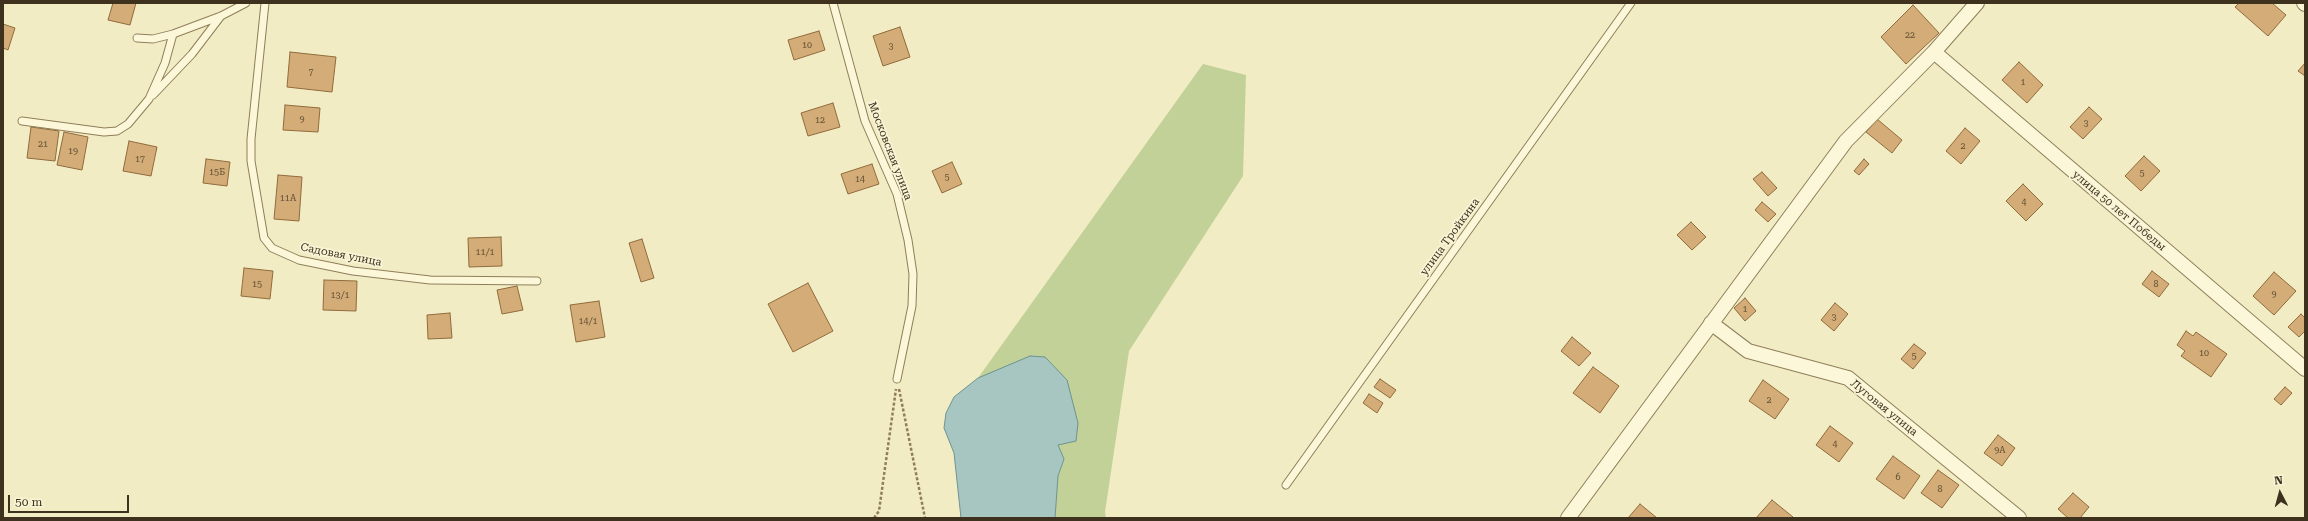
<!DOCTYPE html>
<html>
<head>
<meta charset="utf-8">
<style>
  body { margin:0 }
  #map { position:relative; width:2308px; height:521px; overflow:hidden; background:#f2ecc5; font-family:"Roboto Serif",serif }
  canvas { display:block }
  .frame { position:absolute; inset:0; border:4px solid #3e321e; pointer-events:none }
  .north { position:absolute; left:2260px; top:473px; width:40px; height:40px; -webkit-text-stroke:3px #f9f4d5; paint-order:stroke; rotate:354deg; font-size:11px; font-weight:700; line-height:16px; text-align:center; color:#3e321e }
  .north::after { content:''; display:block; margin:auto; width:14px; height:18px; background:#3e321e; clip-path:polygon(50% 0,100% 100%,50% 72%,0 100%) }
  .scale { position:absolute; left:8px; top:495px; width:121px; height:18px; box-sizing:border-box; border:2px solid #3e321e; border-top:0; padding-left:5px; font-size:12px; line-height:14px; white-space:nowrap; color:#3e321e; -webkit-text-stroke:3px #f9f4d5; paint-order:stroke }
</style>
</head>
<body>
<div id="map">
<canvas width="2308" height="521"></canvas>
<div class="frame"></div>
<div class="north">N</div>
<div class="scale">50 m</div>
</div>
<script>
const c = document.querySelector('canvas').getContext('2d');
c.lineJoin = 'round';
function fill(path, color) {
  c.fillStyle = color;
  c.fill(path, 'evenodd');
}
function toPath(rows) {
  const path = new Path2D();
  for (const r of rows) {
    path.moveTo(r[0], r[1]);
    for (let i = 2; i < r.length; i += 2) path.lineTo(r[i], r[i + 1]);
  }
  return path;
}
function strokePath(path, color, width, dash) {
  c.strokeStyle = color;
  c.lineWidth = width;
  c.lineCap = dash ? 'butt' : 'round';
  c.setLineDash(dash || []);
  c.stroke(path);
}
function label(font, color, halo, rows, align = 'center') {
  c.font = font + ' "Roboto Serif",serif';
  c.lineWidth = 3.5;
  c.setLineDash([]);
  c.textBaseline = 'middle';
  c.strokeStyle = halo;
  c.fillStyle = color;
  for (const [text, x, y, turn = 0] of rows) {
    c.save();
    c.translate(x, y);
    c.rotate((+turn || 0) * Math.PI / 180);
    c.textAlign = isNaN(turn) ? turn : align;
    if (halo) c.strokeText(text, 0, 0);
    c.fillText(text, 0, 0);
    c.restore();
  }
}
const green = toPath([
  [1203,64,1246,75,1243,176,1129,351,1105,512,1106,518,1055,518,1058,476,1064,459,978,378]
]);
const water = toPath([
  [1030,356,1045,357,1067,380,1078,423,1076,441,1058,445,1064,459,1058,476,1055,518,961,518,954,453,944,428,946,413,954,397,978,378,1030,356]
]);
const building = toPath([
  [113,3,136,3,130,25,108,20,113,3],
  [2239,3,2272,3,2286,15,2268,36,2235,7,2239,3],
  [1913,5,1939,33,1906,64,1881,37,1913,5],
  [3,24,15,28,8,50,3,48,3,24],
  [900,27,910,57,883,66,873,36,900,27],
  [819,31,825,50,794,60,788,40,819,31],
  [290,52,336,57,332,92,287,87,290,52],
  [2019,62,2043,85,2027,103,2002,80,2019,62],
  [2305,63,2305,76,2298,71,2305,63],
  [833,103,840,127,808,136,801,113,833,103],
  [285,105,320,108,318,132,283,130,285,105],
  [2089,107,2102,119,2083,139,2070,127,2089,107],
  [1877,119,1902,140,1892,153,1866,132,1877,119],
  [31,127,59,131,55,161,27,158,31,127],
  [1965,128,1980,141,1961,164,1946,151,1965,128],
  [64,132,88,137,82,170,57,165,64,132],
  [129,141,157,147,151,176,123,171,129,141],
  [2144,156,2160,171,2141,191,2125,176,2144,156],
  [206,159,230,162,227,186,203,183,206,159],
  [1864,159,1869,164,1859,175,1854,171,1864,159],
  [952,162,962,184,942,193,932,171,952,162],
  [872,164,879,184,848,194,841,174,872,164],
  [1762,172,1777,188,1768,196,1753,179,1762,172],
  [278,175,302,177,299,221,274,219,278,175],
  [2023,184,2043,204,2026,221,2006,201,2023,184],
  [1762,202,1776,214,1768,222,1755,210,1762,202],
  [1691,222,1706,237,1692,250,1677,235,1691,222],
  [501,237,502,266,469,267,468,238,501,237],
  [642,239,654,278,641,282,629,243,642,239],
  [244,268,273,271,270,299,241,296,244,268],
  [2152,271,2169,284,2159,297,2142,284,2152,271],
  [2274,272,2296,291,2274,315,2253,296,2274,272],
  [324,280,357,281,356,311,323,310,324,280],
  [808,283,833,331,793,352,768,304,808,283],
  [517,286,523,310,502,314,497,290,517,286],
  [1745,298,1756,311,1745,321,1734,308,1745,298],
  [599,301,605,337,576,342,570,305,599,301],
  [1835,303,1848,314,1834,331,1821,320,1835,303],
  [450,313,452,338,428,339,427,315,450,313],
  [2301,314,2305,318,2305,331,2299,337,2288,327,2301,314],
  [2186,331,2193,336,2196,332,2227,354,2211,377,2181,356,2185,351,2177,345,2186,331],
  [1572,337,1591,353,1579,366,1561,351,1572,337],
  [1914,344,1926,353,1913,369,1901,359,1914,344],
  [1593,367,1619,386,1600,413,1573,393,1593,367],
  [1380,379,1396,390,1390,398,1374,387,1380,379],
  [1763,380,1789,399,1775,419,1749,401,1763,380],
  [2285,387,2292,393,2281,405,2274,399,2285,387],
  [1369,394,1383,403,1377,413,1363,403,1369,394],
  [1830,426,1853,443,1839,462,1816,445,1830,426],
  [1998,435,2015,448,2002,466,1984,453,1998,435],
  [1893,456,1920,476,1904,499,1876,479,1893,456],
  [1938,470,1959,485,1942,508,1921,493,1938,470],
  [2073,493,2089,507,2080,518,2068,518,2058,509,2073,493],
  [1772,500,1793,517,1793,518,1756,518,1772,500],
  [1640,504,1657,518,1628,518,1640,504]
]);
const path = toPath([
  [899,389,925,518],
  [874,518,879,511,896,389]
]);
const lane = toPath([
  [265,3,251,139,251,161,264,238,272,248,299,260,353,271,430,280,537,281],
  [833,3,865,121,897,194,908,240,913,274,912,306,897,379],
  [137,38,153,39,173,34,221,16,246,3],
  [153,95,192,54,221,16],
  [22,121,104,132,117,131,128,124,149,99,165,63,173,34],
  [1286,485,1631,3]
]);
const street = toPath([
  [2304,3,2305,4],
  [1934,52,2305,369],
  [1711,323,1748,351,1848,378,2019,518],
  [1568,518,1846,141,1934,52,1977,3]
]);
const numberNames = [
  ["22",1910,35],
  ["10",807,45],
  ["3",891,46],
  ["7",311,72],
  ["1",2023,82],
  ["9",302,119],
  ["12",820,120],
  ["3",2086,123],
  ["21",43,144],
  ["2",1963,146],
  ["19",73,151],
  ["17",140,159],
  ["15Б",217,172],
  ["5",2142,173],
  ["5",947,177],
  ["14",860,179],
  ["11А",288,198],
  ["4",2024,202],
  ["11/1",485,252],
  ["15",257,284],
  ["8",2156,284],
  ["9",2274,294],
  ["13/1",340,295],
  ["1",1745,309],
  ["3",1834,317],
  ["14/1",588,321],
  ["10",2204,353],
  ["5",1914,356],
  ["2",1769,400],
  ["4",1835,444],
  ["9А",2000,450],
  ["6",1898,477],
  ["8",1940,489]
];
const streetNames = [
  ["Московская улица",890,151,69],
  ["улица 50 лет Победы",2119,211,40],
  ["улица Тройкина",1450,237,-54],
  ["Садовая улица",341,255,11],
  ["Луговая улица",1884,408,39]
];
fill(green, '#c1d197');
fill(water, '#a7c5c1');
strokePath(water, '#6c9491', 1);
fill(building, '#d3ac77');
strokePath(building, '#906b3c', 1);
strokePath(lane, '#8f7e59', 9);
strokePath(street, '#8f7e59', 16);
strokePath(path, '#8f7e59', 2.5, [3, 2]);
strokePath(lane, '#fcf7d9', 7);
strokePath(street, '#fcf7d9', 14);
label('9px', '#635034', null, numberNames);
label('11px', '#3e321e', '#f9f4d5', streetNames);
</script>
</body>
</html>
